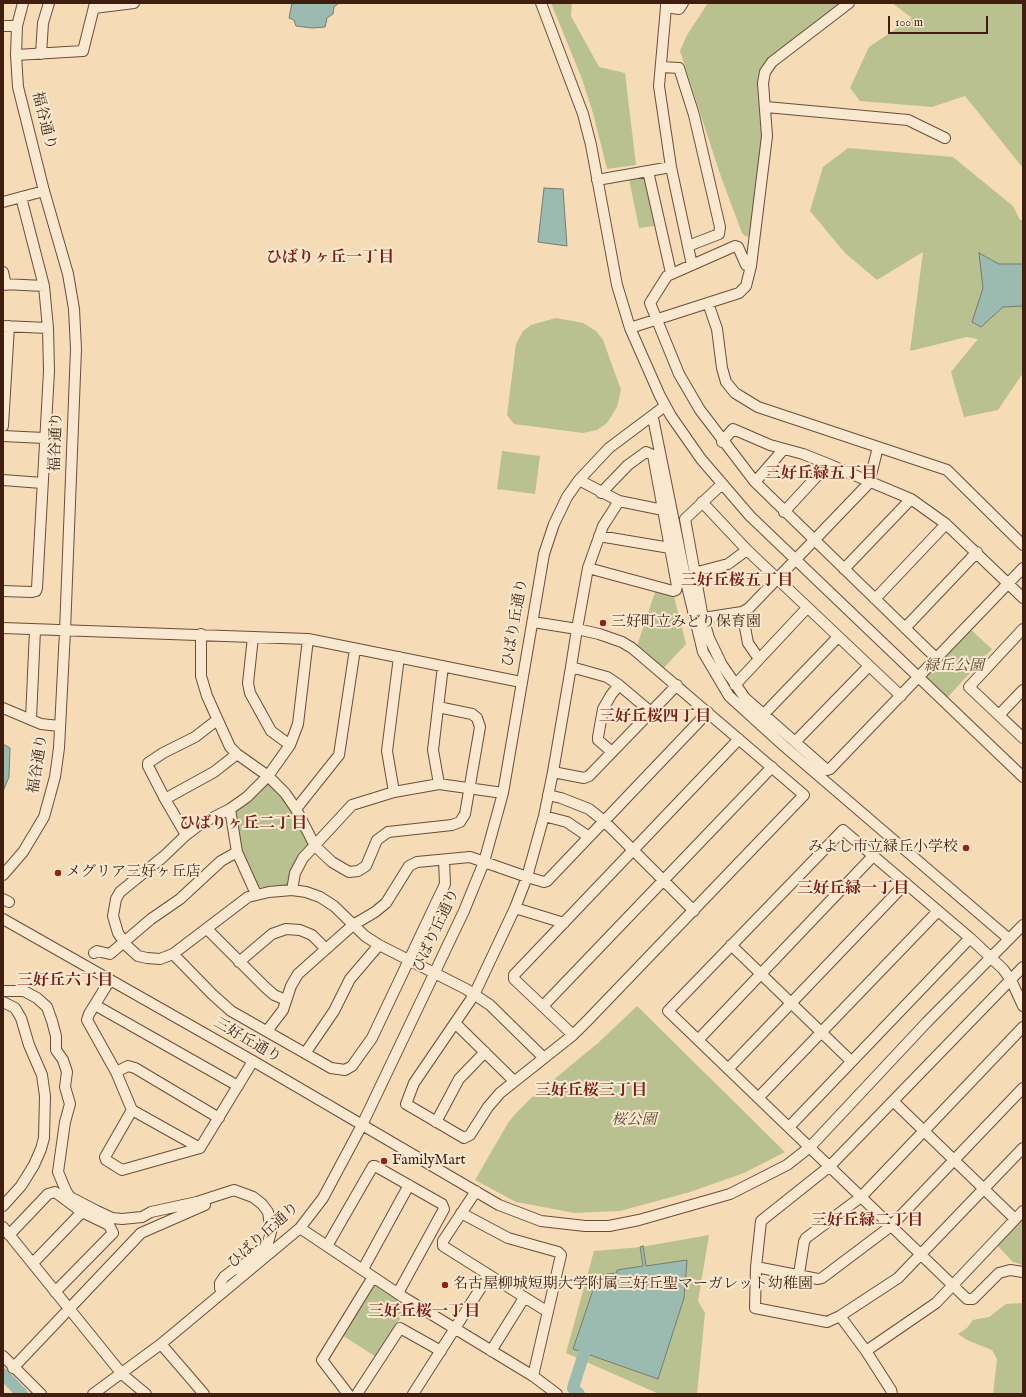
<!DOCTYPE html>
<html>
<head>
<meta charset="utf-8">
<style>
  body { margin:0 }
  #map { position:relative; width:1026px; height:1397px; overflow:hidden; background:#f5dbb6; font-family:"IM FELL English",serif }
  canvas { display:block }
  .frame { position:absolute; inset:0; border:4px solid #3f1e10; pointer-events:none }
  .scale { position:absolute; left:888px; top:16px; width:100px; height:18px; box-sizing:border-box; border:2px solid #3f1e10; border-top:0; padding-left:5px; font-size:12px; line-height:14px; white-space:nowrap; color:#3f1e10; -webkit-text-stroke:3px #f8e8d0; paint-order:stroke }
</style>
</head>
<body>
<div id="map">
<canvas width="1026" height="1397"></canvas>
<div class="frame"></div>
<div class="scale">100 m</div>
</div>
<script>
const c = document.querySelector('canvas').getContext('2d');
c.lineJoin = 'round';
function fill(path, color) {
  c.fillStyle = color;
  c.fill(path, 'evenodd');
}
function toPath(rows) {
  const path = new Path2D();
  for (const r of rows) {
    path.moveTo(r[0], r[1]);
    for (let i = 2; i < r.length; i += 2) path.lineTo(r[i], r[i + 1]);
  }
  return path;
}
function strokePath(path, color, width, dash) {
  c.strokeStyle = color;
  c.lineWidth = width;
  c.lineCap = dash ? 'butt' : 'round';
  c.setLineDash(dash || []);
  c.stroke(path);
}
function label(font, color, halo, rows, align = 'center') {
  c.font = font + ' "IM FELL English","Noto Serif JP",serif';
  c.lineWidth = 4;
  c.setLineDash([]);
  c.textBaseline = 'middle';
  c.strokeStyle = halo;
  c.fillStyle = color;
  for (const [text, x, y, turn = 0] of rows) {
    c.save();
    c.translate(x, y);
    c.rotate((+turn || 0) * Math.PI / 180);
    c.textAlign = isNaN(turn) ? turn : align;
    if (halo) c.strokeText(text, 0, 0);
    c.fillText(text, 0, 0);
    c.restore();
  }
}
const green = toPath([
  [551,3,572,3,571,16,599,67,625,73,636,165,607,169,593,113,582,79],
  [708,3,846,3,764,69,764,136,752,237,745,236,742,233,720,174,680,51,687,35],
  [892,3,1023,3,1023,168,965,96,932,107,860,101,850,88,869,47,912,18],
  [848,148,953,157,1013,206,1020,220,1023,220,1023,373,998,410,964,417,951,372,978,339,967,337,910,351,923,252,877,280,845,253,810,211,823,167],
  [645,177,654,226,639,228,629,179],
  [556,318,583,323,596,331,603,340,621,390,617,407,607,423,597,430,583,433,514,424,507,415,516,344,523,331,531,325],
  [502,451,540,456,535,494,497,489],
  [655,592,674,597,686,644,661,671,636,649],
  [969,628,992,649,946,699,922,676],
  [270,782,282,796,312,843,302,851,295,866,289,885,255,888,240,849,234,812],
  [637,1006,785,1152,744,1173,690,1192,620,1211,575,1213,516,1202,475,1180,508,1123,517,1112,529,1100,598,1043],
  [1023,1213,1023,1265,1013,1262,995,1243],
  [709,1235,698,1301,705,1313,697,1394,659,1394,566,1353,594,1251,641,1247],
  [370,1282,408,1306,376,1357,339,1333],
  [1023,1303,1023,1394,993,1394,997,1359,992,1350,967,1340,958,1334,967,1328,973,1320,989,1317,1006,1304]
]);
const water = toPath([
  [292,3,339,3,334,7,333,14,327,18,325,27,312,28,296,26,294,20,289,18,292,3],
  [544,188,563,189,567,246,538,242,544,188],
  [979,253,999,264,1023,264,1023,306,1003,307,981,327,972,322,983,288,979,253],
  [3,744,10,748,9,777,3,791,3,744],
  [643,1246,646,1266,687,1260,684,1298,658,1379,573,1349,598,1275,617,1273,617,1270,643,1266,640,1247,643,1246]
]);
const river = toPath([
  [3,1374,22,1394],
  [579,1394,573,1388,585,1350,596,1343]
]);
const minor = toPath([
  [541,3,583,114,591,145,617,285,630,328,660,396,671,416,701,459,750,516,1023,777],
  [666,3,666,7,679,9,683,3],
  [666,7,659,86,671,167,692,265],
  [94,8,134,3],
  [3,26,17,26],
  [41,54,43,23,49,3],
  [16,55,83,51,95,3],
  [662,67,679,68,694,115,720,227,719,234,688,246],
  [766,107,908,120,945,138],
  [648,171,671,273],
  [597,180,671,167],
  [3,202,44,191],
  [751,266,746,265,738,247,735,246,667,276,650,303,679,374,700,410,755,482,937,659],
  [3,272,6,285],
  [3,284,44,286],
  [708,303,717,329,722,368,726,382,735,393,758,407,947,470,1023,545],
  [3,326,48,328],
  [630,328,739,293,746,286,751,266,767,136,763,83,765,72,772,62,849,3],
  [653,418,687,586,703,652,729,696,784,746,1009,939],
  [3,426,9,326],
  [3,436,44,438],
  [722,442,733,429,770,445,803,454,828,464,911,499,946,524,1023,598],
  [3,480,42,483],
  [579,480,619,501,663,510],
  [755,482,783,450],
  [722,484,685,519,703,618,709,638,722,665,745,698,827,770,830,769,1023,568],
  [702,502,747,550,901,696],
  [784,512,828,464],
  [599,536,670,548],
  [588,568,673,591,676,590,677,586,653,455,646,452,628,465,601,493],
  [844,569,911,499],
  [694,573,728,564,747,550],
  [3,591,32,592,36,591,37,588,49,371,48,328,44,286,21,197],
  [875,599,946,524],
  [742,612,748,643,759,659],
  [703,618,742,612,749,608,869,483,878,447],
  [533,622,577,629,599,634,622,642,632,648,804,795,588,1020,573,1035,500,1093,488,1107,470,1135,464,1138,406,1104,414,1083,474,995,515,908,527,877,544,816,553,772,571,667,577,629,588,568,603,526,619,501],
  [3,628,308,639,521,682],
  [905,628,977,552],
  [1023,629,969,687,1023,738],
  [201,634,201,676,207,696,230,747,237,754,268,776,285,793,296,809,315,846,332,862,349,872,358,871,366,866,377,840,388,832,452,825,460,822,465,814,480,727,477,718,472,714,438,707],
  [253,637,248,683,250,693,271,731,290,745],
  [308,639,298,724,290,745,268,776,247,797,230,809,202,823,186,835,163,857,120,892,116,899,113,916,118,933,127,946,138,956,147,958,160,959,173,954,248,897,269,892,292,890,306,892,320,897,334,906,365,936,379,945,466,989,490,1005,544,1058],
  [571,667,607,677,619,685,651,712],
  [735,685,807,608],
  [3,708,41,724,59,726],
  [763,715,838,637],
  [999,715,1023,690],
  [31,719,35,630],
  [795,742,869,666],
  [612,752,598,740,598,737,603,709,611,695,619,685],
  [553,772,584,778,589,776,677,685],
  [439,784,433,750,443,666],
  [394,792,387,751,399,657],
  [548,795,561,798,589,809,604,821,694,911],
  [165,799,214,772,237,754],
  [230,809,237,852,256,894],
  [296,809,339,755,355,649],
  [544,816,567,822,589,837],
  [186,835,165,799,148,766,148,763,163,753,195,737,217,720],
  [3,875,23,852,44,817,55,777,59,748,65,631,76,349,74,309,68,274,44,191,18,87,16,55,17,26,23,3],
  [292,890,295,873,303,858,352,805,394,792,439,784,503,793],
  [3,899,9,902],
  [515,908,564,923],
  [3,919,253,1061,499,1205,541,1221,585,1226,609,1226,639,1220,730,1194,787,1165,810,1147,927,1022,1023,925],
  [207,929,265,987,274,995,286,1000],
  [731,945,851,1061],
  [94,953,97,951,110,954,151,919,180,899,221,861,237,852],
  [173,954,212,994,231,1011,331,1068,345,1070,352,1066,372,1038,445,884,444,860],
  [239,962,272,934,286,929,300,930,312,935,326,949],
  [1023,967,830,1166,761,1221,756,1267,755,1308,827,1322,840,1316,898,1278,1023,1148],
  [110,980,89,1014,87,1020,116,1072,132,1110,105,1157,106,1160,122,1170,200,1148,253,1061],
  [3,991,24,991,37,998,47,1007,52,1021,56,1036,56,1050,63,1060,67,1072,65,1087,70,1104,65,1122,58,1172,66,1191,70,1197,97,1211,112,1218,122,1219,142,1217,151,1212,197,1202,234,1190,253,1197,262,1204,268,1212,271,1232,268,1243,240,1268,233,1270,224,1277,220,1283,220,1288],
  [3,1002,15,1008,21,1018,29,1045,42,1075,45,1096,44,1138,41,1149,34,1165,21,1186,3,1206],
  [95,1005,238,1086],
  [543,1006,772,767],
  [1023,1006,1011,980,1003,969,970,938,843,830,668,1011,967,1299,973,1299,999,1273,1010,1270,1023,1272],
  [455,1023,514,1081],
  [267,1031,283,1010,291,986,298,974,353,925,375,912,386,903,409,866,417,862,470,857,527,877,544,882,547,881,708,712],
  [573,1035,514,979,514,975,739,739],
  [698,1040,874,855],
  [306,1052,334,1011,350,979,379,945],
  [728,1069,906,883],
  [116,1072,128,1066,135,1068,219,1118],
  [758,1098,938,911],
  [894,1102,1015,1219],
  [132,1110,200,1148],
  [436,1122,459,1079,485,1052],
  [789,1127,970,938],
  [476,1191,443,1241,443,1246,548,1312],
  [461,1213,508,1238,558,1252,561,1255,533,1376],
  [3,1227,122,1374,146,1394],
  [300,1228,403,1297,533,1376,557,1394],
  [9,1235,48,1194,55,1192,82,1212,109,1225,113,1233,55,1292],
  [327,1246,373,1166,375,1166,442,1204,444,1209,398,1293],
  [33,1263,82,1212],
  [756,1267,818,1279,822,1278,891,1226,1023,1088],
  [363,1269,409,1185],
  [799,1274,804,1242,806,1238,861,1197,1023,1027],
  [840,1316,866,1351,891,1390,892,1394],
  [161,1344,204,1394],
  [491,1351,524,1298],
  [866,1351,936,1303,1023,1211],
  [3,1356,41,1394],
  [13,1368,141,1233,205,1205],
  [93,1394,161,1344,300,1228,323,1198,362,1125,464,911,484,862,503,793,544,554,554,524,567,497,579,480,609,448,665,406],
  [348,1394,322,1360,373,1277],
  [357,1394,400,1328,441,1351],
  [413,1394,489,1275]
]);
const markers = [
  [603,623,4,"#8f2418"],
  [966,848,4,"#8f2418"],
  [58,873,4,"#8f2418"],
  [384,1161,4,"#8f2418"],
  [445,1285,4,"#8f2418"]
];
const streetNames = [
  ["福谷通り",43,121,76],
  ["福谷通り",57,442,-88],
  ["ひばり丘通り",516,623,-80],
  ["福谷通り",39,764,-81],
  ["ひばり丘通り",437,931,-65],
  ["三好丘通り",247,1041,30],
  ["ひばり丘通り",264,1236,-42]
];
const poiNames = [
  ["三好町立みどり保育園",611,623],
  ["みよし市立緑丘小学校",958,848,"right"],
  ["メグリア三好ヶ丘店",66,873],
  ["FamilyMart",392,1161],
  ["名古屋柳城短期大学附属三好丘聖マーガレット幼稚園",453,1285]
];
const parkNames = [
  ["緑丘公園",954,667],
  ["桜公園",634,1121]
];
const neighbourhoodNames = [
  ["ひばりヶ丘一丁目",330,259],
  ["三好丘緑五丁目",821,475],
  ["三好丘桜五丁目",737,582],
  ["三好丘桜四丁目",655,718],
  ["ひばりヶ丘二丁目",243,825],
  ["三好丘緑一丁目",853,890],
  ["三好丘六丁目",65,982],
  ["三好丘桜三丁目",591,1092],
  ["三好丘緑二丁目",867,1222],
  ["三好丘桜一丁目",424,1313]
];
fill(green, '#bac190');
fill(water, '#9cbbb0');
strokePath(water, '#777c70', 1);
strokePath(river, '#9cbbb0', 12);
strokePath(minor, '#6c4d3a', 12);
strokePath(minor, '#f8e8d0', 10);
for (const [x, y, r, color] of markers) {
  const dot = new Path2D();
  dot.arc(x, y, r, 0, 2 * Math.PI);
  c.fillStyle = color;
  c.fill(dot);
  strokePath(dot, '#f8e8d0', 1.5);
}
label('15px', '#3f1e10', '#f8e8d0', streetNames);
label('15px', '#3f1e10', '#f8e8d0', poiNames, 'left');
label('italic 15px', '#5e4730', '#f8e8d0', parkNames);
label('bold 16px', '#7a1f14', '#f8e8d0', neighbourhoodNames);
</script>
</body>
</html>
